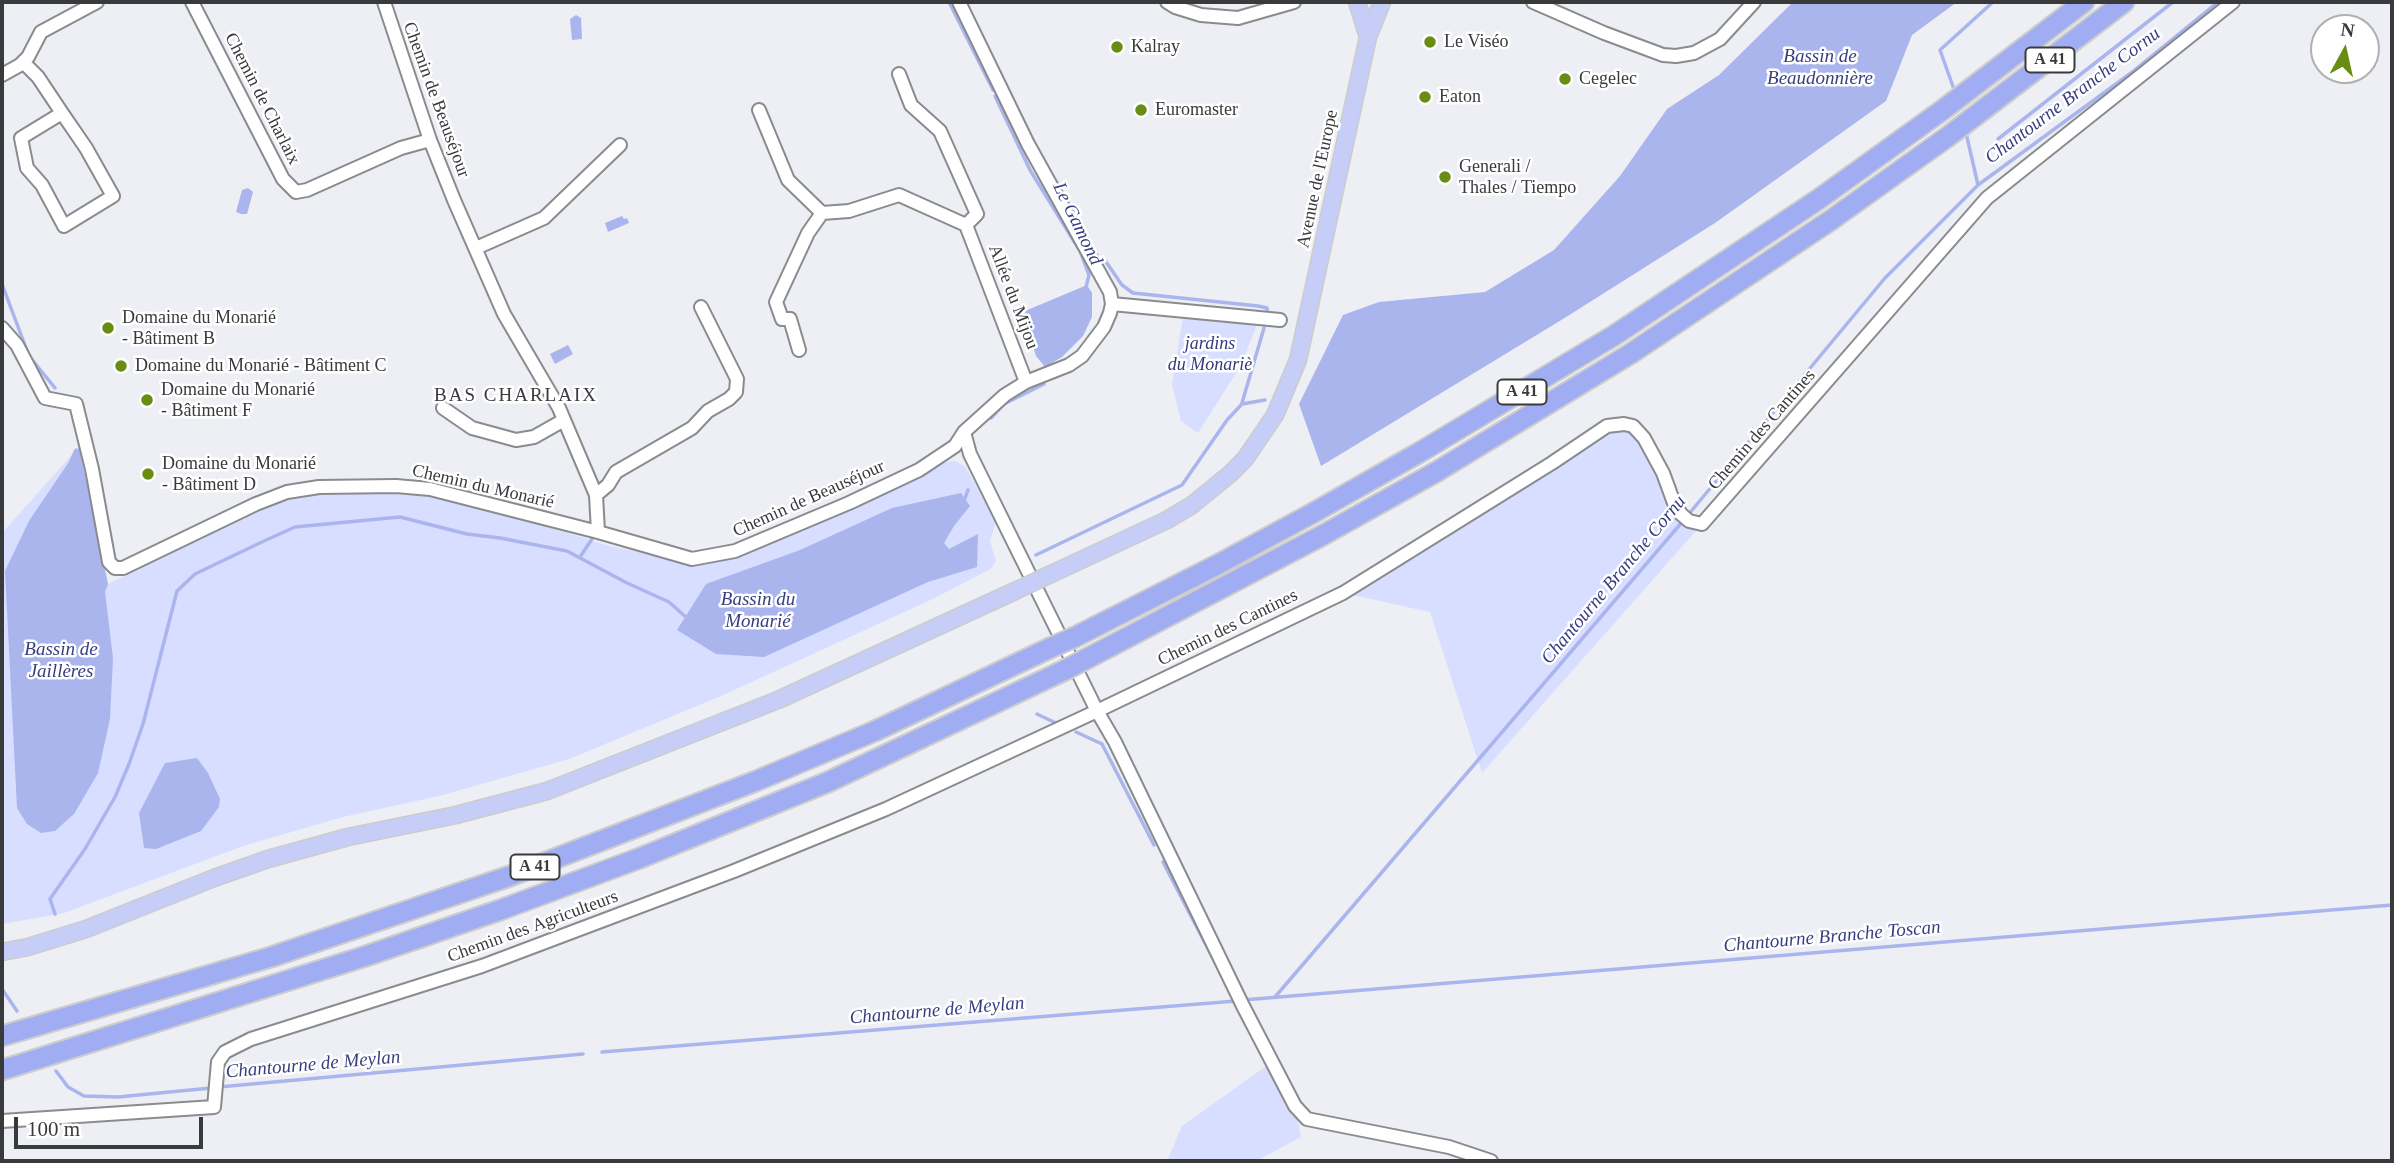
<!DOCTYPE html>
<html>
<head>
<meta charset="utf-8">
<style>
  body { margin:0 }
  #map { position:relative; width:2394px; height:1163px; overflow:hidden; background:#edeff4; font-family:Georgia,serif }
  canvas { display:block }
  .frame { position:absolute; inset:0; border:4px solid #393a3c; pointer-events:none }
  .north { position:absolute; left:2310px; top:14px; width:70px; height:70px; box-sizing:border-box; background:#fff; border:2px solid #b0b0b1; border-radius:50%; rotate:8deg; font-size:19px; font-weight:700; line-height:28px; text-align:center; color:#393a3c }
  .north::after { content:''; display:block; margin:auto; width:24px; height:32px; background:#698c13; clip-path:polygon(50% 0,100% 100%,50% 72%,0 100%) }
  .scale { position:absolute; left:14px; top:1117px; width:189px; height:32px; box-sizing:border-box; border:4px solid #393a3c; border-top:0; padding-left:9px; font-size:21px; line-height:24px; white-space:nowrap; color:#393a3c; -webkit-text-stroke:5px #fff; paint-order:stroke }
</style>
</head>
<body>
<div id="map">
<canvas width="2394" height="1163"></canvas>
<div class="frame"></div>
<div class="north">N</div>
<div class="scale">100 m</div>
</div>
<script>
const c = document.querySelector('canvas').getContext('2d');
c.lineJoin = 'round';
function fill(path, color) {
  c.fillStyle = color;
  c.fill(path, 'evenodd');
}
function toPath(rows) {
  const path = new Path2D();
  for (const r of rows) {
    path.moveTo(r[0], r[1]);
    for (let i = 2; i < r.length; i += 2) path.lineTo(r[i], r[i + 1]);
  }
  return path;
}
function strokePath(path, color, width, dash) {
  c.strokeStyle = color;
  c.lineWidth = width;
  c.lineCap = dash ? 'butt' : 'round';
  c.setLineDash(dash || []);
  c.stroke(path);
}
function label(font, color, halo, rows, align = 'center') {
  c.font = font + ' Georgia,serif';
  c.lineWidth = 5;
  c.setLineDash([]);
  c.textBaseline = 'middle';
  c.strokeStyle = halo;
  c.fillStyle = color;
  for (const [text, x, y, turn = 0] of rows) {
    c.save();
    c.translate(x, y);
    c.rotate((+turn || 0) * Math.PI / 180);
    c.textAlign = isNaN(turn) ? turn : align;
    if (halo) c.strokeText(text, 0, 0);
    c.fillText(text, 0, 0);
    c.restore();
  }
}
const green = toPath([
  [1183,317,1257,325,1240,367,1198,433,1181,421,1172,384],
  [1607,426,1633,426,1674,503,1702,524,1482,773,1430,612,1343,593],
  [79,447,108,584,300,492,398,487,440,494,610,546,701,565,731,559,752,551,946,462,955,461,965,466,996,522,990,541,996,561,990,569,935,598,721,696,569,759,443,795,343,817,243,846,64,913,2,924,2,533],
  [1272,1062,1295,1106,1301,1137,1256,1161,1167,1161,1182,1126]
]);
const water = toPath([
  [1793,2,1957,2,1912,35,1886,101,1715,223,1563,319,1321,466,1299,404,1343,315,1379,302,1485,292,1554,250,1620,176,1667,109,1719,75],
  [576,15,581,18,582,39,572,40,570,19],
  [248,188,253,192,247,214,241,214,236,212,242,190],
  [622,216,624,219,627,218,629,223,608,232,605,223],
  [1087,285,1092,293,1092,317,1083,336,1062,357,1045,367,1036,356,1024,319,1025,311],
  [568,345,573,354,555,364,550,354],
  [79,447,108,584,105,592,113,658,110,719,98,773,74,814,55,831,41,833,27,824,17,808,5,571,29,521],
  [827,485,830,494,811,502,807,493],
  [961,493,970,506,954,526,944,543,949,549,978,534,977,567,928,582,764,657,716,654,677,630,706,584,800,550,892,508],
  [197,758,208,773,220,799,219,807,201,831,156,849,144,848,139,813,165,763]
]);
const stream = toPath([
  [949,2,993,90],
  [1955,92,1940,50,1993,2],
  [995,96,1030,170,1080,251,1089,275,1086,287],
  [1966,133,1978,185],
  [1998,139,2173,2],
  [1104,259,1122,285,1133,293,1258,306,1267,308,1267,312],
  [2,284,29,356,55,388],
  [1242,403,1264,328],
  [991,418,1004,404,1044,384],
  [71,461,76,450],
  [964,501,968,490],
  [1688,515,1885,278,1978,185,2131,73,2218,2],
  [1036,555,1182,485,1227,420,1242,404,1265,400],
  [580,557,594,536],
  [1037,714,1058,724],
  [1076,732,1102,744,1154,845],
  [1163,862,1220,972],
  [55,914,50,899,85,849,115,797,129,764,143,724,177,591,195,574,264,541,295,527,400,517,467,534,500,538,567,551,627,583,669,602,687,618],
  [2,989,17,1011],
  [1275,997,1683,521],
  [1243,1000,2392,905],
  [602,1052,1236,1001],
  [56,1071,68,1087,84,1096,118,1097,211,1088],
  [219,1087,583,1054]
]);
const minor = toPath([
  [192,2,283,179,296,192,307,190,401,148,430,140],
  [384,2,430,140,454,200,504,314,559,408,596,495,598,532],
  [1167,2,1175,7,1201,15,1238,18,1294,2],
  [1533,2,1604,33,1663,55,1676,56,1694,53,1720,39,1754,2],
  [23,62,38,77,62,113,86,148,113,196,64,226,42,185,27,168,21,138,62,113],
  [899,74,911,105,940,131,977,214,966,225],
  [2,75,20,65,28,57,41,32,97,2],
  [759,110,788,180,822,213],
  [476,248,544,218,620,145],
  [1112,304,1280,320],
  [2,328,17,345,45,398,76,404,92,469,109,562,115,568,123,568,256,504,287,492,319,487,396,486,430,489,598,532,692,559,735,551,849,503,919,470,955,446,964,432,1005,395,1026,382,1069,365,1082,356,1104,327,1110,313,1112,304,1110,292,1028,144,959,2],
  [799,350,790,319,782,319,776,302,808,233,822,213,849,211,899,195,966,225,1026,382],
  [443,408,472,428,516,440,534,437,564,420],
  [964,432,970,454,1008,531,1097,711,1115,742,1243,1006,1295,1106,1307,1119,1449,1147,1491,1161],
  [596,495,608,485,616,472,692,428,708,411,729,399,736,392,737,379,701,307],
  [2,1121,214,1107,218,1062,225,1052,251,1039,482,966,734,871,886,809,1097,711,1343,593,1552,463,1607,426,1624,424,1633,426,1644,438,1663,473,1674,503,1681,514,1689,521,1702,524,1987,198,2233,2]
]);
const major = toPath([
  [1357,2,1368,37],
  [1051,574,1167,520,1192,505,1230,474,1245,459,1275,415,1298,360,1368,37,1382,2],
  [2,952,28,947,86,929,214,878,268,859,348,837,456,815,547,791,778,700,1015,591]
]);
const highway = toPath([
  [1075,637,1217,565,1313,513,1422,451,1615,335,1819,199,1944,109,2084,2],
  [1086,659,1323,535,1436,472,1630,354,1831,220,1950,135,2124,2],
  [2,1036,271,957,510,876,756,781,875,731,1050,648],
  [2,1070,363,957,500,910,640,858,828,782,1065,670]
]);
const majorBridge = toPath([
  [1015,591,1051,574]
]);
const highwayBridge = toPath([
  [1050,648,1075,637],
  [1065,670,1086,659]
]);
const markers = [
  [1430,42,7,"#698c13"],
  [1117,47,7,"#698c13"],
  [1565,79,7,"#698c13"],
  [1425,97,7,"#698c13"],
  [1141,110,7,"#698c13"],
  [1445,177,7,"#698c13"],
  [108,328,7,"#698c13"],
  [121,366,7,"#698c13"],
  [147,400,7,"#698c13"],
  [148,474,7,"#698c13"]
];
const shields = [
  [2050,60,49],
  [1522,392,49],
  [535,867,49]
];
const shieldNames = [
  ["A 41",2050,60],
  ["A 41",1522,392],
  ["A 41",535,867]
];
const poiNames = [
  ["Le Viséo",1444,42],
  ["Kalray",1131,47],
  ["Cegelec",1579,79],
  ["Eaton",1439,97],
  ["Euromaster",1155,110],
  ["Generali /",1459,167],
  ["Thales / Tiempo",1459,188],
  ["Domaine du Monarié",122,318],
  ["- Bâtiment B",122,339],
  ["Domaine du Monarié - Bâtiment C",135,366],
  ["Domaine du Monarié",161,390],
  ["- Bâtiment F",161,411],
  ["Domaine du Monarié",162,464],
  ["- Bâtiment D",162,485]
];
const streetNames = [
  ["Chemin de Charlaix",262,99,63],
  ["Chemin de Beauséjour",436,100,70],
  ["Avenue de l'Europe",1318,179,-78],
  ["Allée du Mijou",1013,297,69],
  ["Chemin des Cantines",1762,430,-49],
  ["Chemin du Monarié",483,487,13],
  ["Chemin de Beauséjour",809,499,-24],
  ["Chemin des Cantines",1228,628,-26],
  ["Chemin des Agriculteurs",533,927,-20]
];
const parkNames = [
  ["jardins",1210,344],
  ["du Monariè",1210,365]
];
const waterNames = [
  ["Bassin de",1820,57],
  ["Beaudonnière",1820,79],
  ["Chantourne Branche Cornu",2073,96,-37],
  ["Le Gamond",1077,224,64],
  ["Chantourne Branche Cornu",1614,580,-50],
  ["Bassin du",758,600],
  ["Monarié",758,622],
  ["Bassin de",61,650],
  ["Jaillères",61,672],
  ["Chantourne Branche Toscan",1832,937,-5],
  ["Chantourne de Meylan",937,1011,-5],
  ["Chantourne de Meylan",313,1065,-5]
];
const neighbourhoodNames = [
  ["BAS CHARLAIX",516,396]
];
fill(green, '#d7deff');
fill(water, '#aab5ed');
strokePath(stream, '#aab5ed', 3.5);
strokePath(minor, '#8a8b8f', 16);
strokePath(major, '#ccc', 19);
strokePath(highway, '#ccc', 23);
strokePath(minor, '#fff', 12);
strokePath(major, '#c6cef7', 16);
strokePath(highway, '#a0adf2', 19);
strokePath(majorBridge, '#ccc', 19, []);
strokePath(highwayBridge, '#ccc', 23, []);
strokePath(majorBridge, '#c6cef7', 16);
strokePath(highwayBridge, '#a0adf2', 19);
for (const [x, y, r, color] of markers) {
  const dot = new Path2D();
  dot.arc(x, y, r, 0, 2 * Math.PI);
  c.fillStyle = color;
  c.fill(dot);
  strokePath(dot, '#fff', 2.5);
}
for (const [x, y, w] of shields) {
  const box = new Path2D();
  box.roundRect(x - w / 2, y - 12.5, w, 25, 5);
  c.fillStyle = '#fff';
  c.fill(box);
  strokePath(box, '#393a3c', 2);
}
label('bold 16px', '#393a3c', null, shieldNames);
label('18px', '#393a3c', '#fff', poiNames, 'left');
label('18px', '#393a3c', '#fff', streetNames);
label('italic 18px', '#343a7c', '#fff', parkNames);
label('italic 19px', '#373e80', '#fff', waterNames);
c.letterSpacing = '2px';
label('19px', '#393a3c', '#fff', neighbourhoodNames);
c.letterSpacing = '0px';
</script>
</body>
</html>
